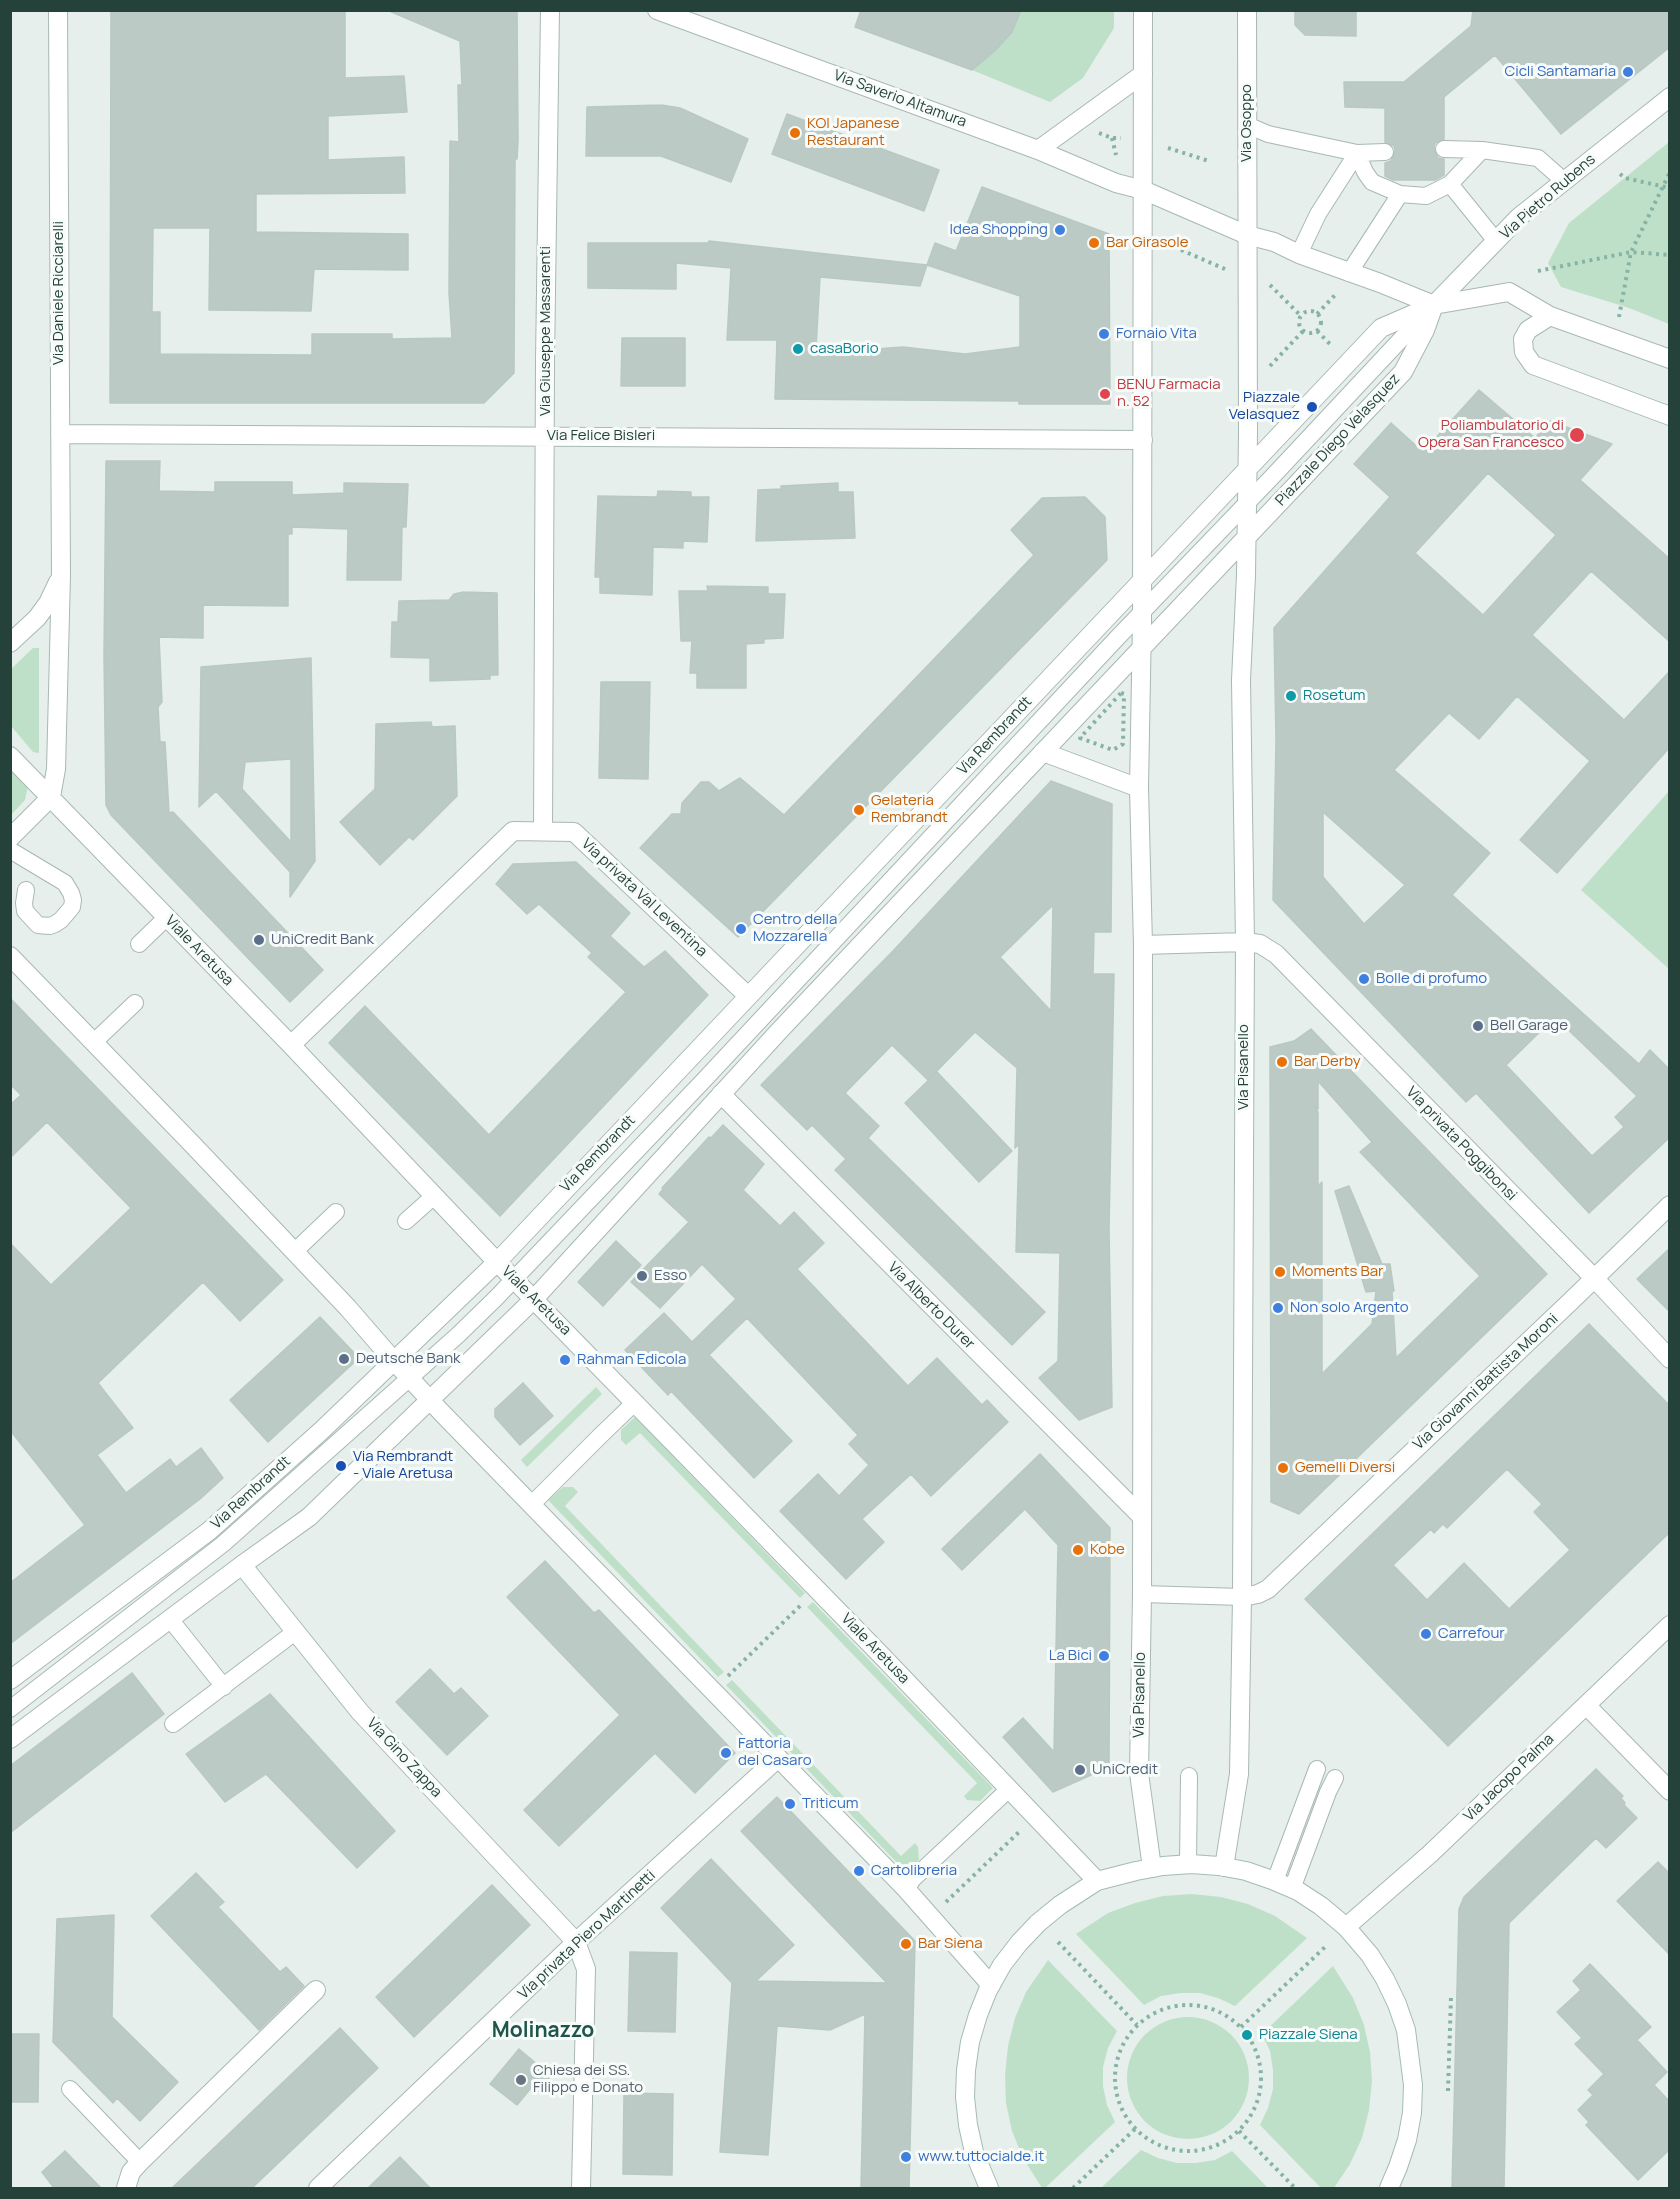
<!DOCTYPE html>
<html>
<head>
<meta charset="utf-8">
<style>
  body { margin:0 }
  #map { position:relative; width:1680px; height:2199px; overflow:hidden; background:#e6efeb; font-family:Manrope,sans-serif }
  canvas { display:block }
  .frame { position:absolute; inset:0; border:12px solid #24423a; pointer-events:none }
</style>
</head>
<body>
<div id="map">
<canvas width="1680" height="2199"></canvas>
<div class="frame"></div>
</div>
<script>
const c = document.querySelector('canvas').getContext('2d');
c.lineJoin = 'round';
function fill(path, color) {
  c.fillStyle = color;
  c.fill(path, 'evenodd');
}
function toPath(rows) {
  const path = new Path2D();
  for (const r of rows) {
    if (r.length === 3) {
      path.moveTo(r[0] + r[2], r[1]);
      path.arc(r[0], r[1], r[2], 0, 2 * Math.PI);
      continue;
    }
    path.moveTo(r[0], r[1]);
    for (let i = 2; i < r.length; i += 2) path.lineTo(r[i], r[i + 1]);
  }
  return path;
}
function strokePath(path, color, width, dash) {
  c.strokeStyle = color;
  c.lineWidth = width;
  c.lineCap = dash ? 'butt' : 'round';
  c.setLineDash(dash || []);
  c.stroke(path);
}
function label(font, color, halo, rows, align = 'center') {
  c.font = font + ' Manrope,sans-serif';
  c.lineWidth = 6;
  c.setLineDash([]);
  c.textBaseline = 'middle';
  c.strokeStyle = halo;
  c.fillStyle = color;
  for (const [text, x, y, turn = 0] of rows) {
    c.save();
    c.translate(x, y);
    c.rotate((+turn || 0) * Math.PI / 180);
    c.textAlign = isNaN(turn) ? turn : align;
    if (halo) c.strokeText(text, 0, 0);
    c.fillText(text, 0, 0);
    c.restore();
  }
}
const green = toPath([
  [1021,11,1114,11,1114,28,1083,78,1050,102,972,70,994,53,1012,32],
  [1669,142,1669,324,1629,308,1561,287,1548,263,1569,223],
  [33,648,39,648,39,753,33,752,11,726,11,669],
  [11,768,28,786,25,800,11,815],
  [1669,791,1669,969,1581,890],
  [596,1387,602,1394,527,1467,521,1460],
  [635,1417,805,1593,800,1598,640,1433,626,1445,621,1440,621,1430],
  [563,1487,573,1487,578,1492,565,1506,724,1672,718,1677,548,1500],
  [813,1602,993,1788,980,1801,967,1800,964,1796,977,1783,807,1607],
  [732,1680,901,1856,915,1843,918,1847,919,1860,906,1872,726,1685],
  [1192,1894,1221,1897,1248,1904,1275,1916,1307,1938,1235,2006,1218,1998,1200,1993,1181,1993,1161,1996,1144,2005,1076,1934,1108,1913,1135,1903,1163,1896],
  [1048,1960,1117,2031,1108,2048,1103,2067,1103,2086,1107,2105,1115,2122,1045,2188,1042,2188,1023,2158,1012,2131,1006,2103,1005,2075,1008,2046,1015,2018,1026,1992],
  [1333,1966,1353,1998,1364,2025,1370,2052,1372,2081,1369,2110,1362,2138,1350,2164,1334,2188,1321,2188,1260,2125,1268,2108,1273,2089,1273,2070,1270,2051,1262,2034],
  [1188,2078,61],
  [1141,2150,1158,2158,1177,2163,1196,2163,1215,2160,1232,2151,1268,2188,1101,2188]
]);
const building = toPath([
  [111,10,345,10,345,78,404,76,407,112,328,116,328,160,404,157,405,193,256,194,256,232,408,234,408,270,314,269,311,311,209,310,210,228,153,228,152,312,160,312,160,354,312,355,312,334,392,334,392,339,452,338,449,293,450,141,459,142,458,85,462,85,460,41,387,10,517,10,518,140,517,159,515,159,514,373,484,403,110,403,111,10],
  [861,10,1021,10,1012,32,994,52,972,70,855,27,861,10],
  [1295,10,1356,10,1356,36,1305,35,1295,25,1295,10],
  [1473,10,1670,10,1670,47,1561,134,1495,55,1444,97,1444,139,1435,143,1434,149,1438,158,1444,159,1444,175,1435,180,1393,180,1385,176,1385,163,1391,161,1395,152,1394,146,1385,142,1385,108,1345,107,1344,82,1404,82,1471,26,1473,10],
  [661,105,680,108,748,139,731,182,661,156,586,156,587,107,661,105],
  [787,114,939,170,924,211,772,154,787,114],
  [982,187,1109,234,1110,404,1019,404,1019,401,775,399,777,340,727,340,731,268,676,263,676,289,588,288,588,243,708,243,709,241,927,265,935,243,956,251,982,187],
  [927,265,1020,296,1020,347,965,354,903,347,849,351,816,348,820,277,920,286,927,265],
  [622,338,685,338,685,386,621,386,622,338],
  [1479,390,1535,438,1550,421,1612,444,1580,480,1670,559,1670,642,1591,571,1532,635,1624,720,1670,671,1670,747,1557,873,1520,840,1590,761,1517,696,1479,739,1449,713,1394,770,1490,853,1452,895,1639,1064,1650,1050,1670,1070,1670,1137,1589,1213,1476,1093,1466,1102,1273,900,1276,740,1274,628,1390,497,1354,464,1391,423,1423,452,1479,390],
  [1488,473,1556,535,1483,615,1415,553,1488,473],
  [1323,812,1405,885,1364,924,1323,877,1323,812],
  [1555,1017,1637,1096,1615,1117,1624,1127,1592,1156,1506,1065,1555,1017],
  [106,461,160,461,159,491,215,492,215,482,292,482,292,495,344,493,344,483,408,484,406,527,402,527,401,580,347,580,348,529,292,527,292,534,288,534,288,606,203,605,203,638,159,637,162,702,158,707,160,742,165,742,169,813,173,812,323,970,290,1002,111,815,106,805,104,655,106,461],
  [838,483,838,492,853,492,855,538,756,541,758,490,781,489,781,486,838,483],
  [658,491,691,492,691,497,709,497,707,542,683,541,683,548,653,547,652,595,600,593,600,577,595,577,598,496,657,497,658,491],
  [1085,497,1105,517,1107,560,738,937,640,848,672,814,681,814,682,803,701,782,709,782,719,791,740,778,784,815,1034,555,1011,530,1042,498,1085,497],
  [707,586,768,587,768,594,785,594,783,638,764,639,764,643,746,644,746,688,697,688,697,673,690,673,692,641,681,641,679,591,708,591,707,586],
  [464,592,497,593,498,675,490,675,490,679,430,681,430,658,391,657,392,622,398,622,399,601,449,600,454,594,464,592],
  [311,658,315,861,290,897,290,872,216,791,199,807,201,667,311,658],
  [291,759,291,842,242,789,245,762,291,759],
  [601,682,650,682,648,779,599,778,601,682],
  [431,722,432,727,455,726,457,796,413,840,409,837,380,865,340,822,375,789,376,724,431,722],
  [1051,781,1112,804,1111,932,1094,932,1093,974,1114,974,1109,1229,1112,1407,1079,1420,1039,1378,1058,1361,1060,1253,1016,1252,1019,1144,1015,1148,1017,1068,975,1032,928,1080,892,1045,845,1093,879,1126,868,1138,1045,1312,1012,1345,835,1170,846,1159,812,1125,807,1130,761,1085,893,951,1051,781],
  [1053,905,1051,1011,1000,957,1053,905],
  [576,862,630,913,610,936,644,967,665,951,708,995,500,1216,329,1043,365,1006,489,1135,626,992,588,957,592,953,539,904,527,914,496,884,513,864,576,862],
  [10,998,283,1280,240,1321,203,1282,98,1383,133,1428,97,1455,126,1493,170,1459,176,1467,201,1448,223,1478,200,1499,10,1644,10,1583,85,1525,10,1430,10,1243,51,1285,131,1208,47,1122,10,1158,10,1105,21,1095,10,1084,10,998],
  [1311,1029,1547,1274,1299,1514,1271,1502,1270,1047,1294,1041,1311,1029],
  [1318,1081,1372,1142,1360,1152,1480,1276,1396,1358,1392,1291,1394,1291,1390,1264,1382,1264,1349,1186,1335,1191,1366,1292,1376,1291,1372,1324,1322,1374,1322,1182,1318,1186,1318,1112,1315,1106,1318,1109,1318,1081],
  [937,1072,1012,1151,979,1182,905,1103,937,1072],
  [723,1125,764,1164,743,1190,780,1226,794,1212,824,1243,797,1269,908,1386,937,1358,982,1405,987,1400,1008,1422,931,1496,911,1474,862,1519,884,1542,846,1579,780,1511,818,1474,839,1496,869,1465,849,1444,858,1435,747,1318,709,1355,792,1441,754,1478,671,1391,668,1395,625,1350,664,1313,692,1342,736,1299,702,1264,660,1308,631,1282,689,1222,659,1194,663,1189,662,1188,709,1137,711,1138,723,1125],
  [616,1241,641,1265,603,1306,578,1282,616,1241],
  [1670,1248,1670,1312,1637,1279,1670,1248],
  [320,1317,359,1358,268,1442,230,1400,320,1317],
  [1589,1324,1670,1406,1670,1532,1448,1746,1305,1599,1589,1324],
  [1507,1469,1542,1504,1534,1512,1570,1550,1509,1609,1464,1563,1427,1600,1393,1565,1431,1529,1434,1533,1443,1524,1447,1528,1507,1469],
  [523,1383,553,1416,520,1445,495,1417,495,1409,523,1383],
  [1040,1454,1110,1528,1109,1767,1053,1792,1003,1737,1023,1718,1054,1752,1058,1545,1025,1509,962,1570,942,1549,1040,1454],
  [545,1561,594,1613,599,1610,735,1753,695,1793,655,1753,559,1846,524,1810,620,1715,507,1597,545,1561],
  [430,1669,454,1694,461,1688,488,1716,447,1755,396,1702,430,1669],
  [132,1673,164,1714,10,1833,10,1766,132,1673],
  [270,1694,395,1831,357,1868,266,1774,225,1802,186,1754,270,1694],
  [1596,1769,1623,1796,1621,1798,1625,1803,1624,1805,1637,1818,1606,1848,1596,1838,1509,1923,1504,2188,1452,2188,1459,1909,1464,1897,1596,1769],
  [777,1797,915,1941,909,2188,861,2188,865,2014,830,2030,777,2026,768,2155,720,2152,732,1983,661,1908,711,1859,794,1945,756,1981,887,1983,741,1831,777,1797],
  [1658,1862,1670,1874,1670,1955,1617,1901,1658,1862],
  [196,1873,224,1902,218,1907,280,1972,286,1967,304,1986,259,2030,151,1916,196,1873],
  [492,1885,530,1925,414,2037,376,1997,492,1885],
  [114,1915,112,2017,178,2082,140,2121,117,2098,113,2103,53,2042,57,1919,114,1915],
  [630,1952,677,1953,675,2032,628,2031,630,1952],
  [1590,1964,1651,2027,1637,2040,1667,2072,1654,2085,1670,2102,1670,2149,1638,2180,1586,2125,1589,2122,1578,2110,1593,2095,1588,2090,1604,2074,1575,2044,1582,2038,1557,2012,1581,1990,1573,1981,1590,1964],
  [340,2028,378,2068,252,2188,172,2188,340,2028],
  [10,2034,39,2034,38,2102,10,2102,10,2034],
  [519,2049,551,2076,537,2093,531,2088,517,2105,490,2084,519,2049],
  [624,2093,673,2094,672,2175,623,2174,624,2093],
  [65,2151,101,2188,54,2188,42,2172,65,2151],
  [400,2157,430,2188,368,2188,400,2157]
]);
const path = toPath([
  [1099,133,1112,138,1121,138],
  [1112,138,1116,155],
  [1168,148,1209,161],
  [1620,174,1625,178,1670,188],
  [1181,250,1225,269],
  [1538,271,1631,252,1670,255],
  [1270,285,1301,316],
  [1310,322,11],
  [1317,314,1337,293],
  [1619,317,1631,252,1670,172],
  [1317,331,1331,345],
  [1270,366,1303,331],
  [1121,693,1124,694,1123,744,1113,750,1080,738,1121,693],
  [728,1676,802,1604],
  [946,1902,1019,1832],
  [1058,1942,1137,2025],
  [1188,2078,73],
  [1241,2027,1325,1947],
  [1448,2091,1451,1997],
  [1239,2131,1295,2188],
  [1073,2188,1135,2129]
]);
const service = toPath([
  [1247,125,1268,134,1357,153,1365,172,1372,182,1400,194],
  [1444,149,1482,150],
  [1496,241,1450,184,1482,150,1538,158,1564,181],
  [1299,254,1318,214,1357,153,1385,152],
  [1349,273,1400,194,1426,196,1450,184],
  [10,850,65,883,71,893,73,900,72,907,61,920,55,924,50,926,38,925,25,911,24,903,26,890],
  [139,944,167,917],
  [95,1041,135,1003],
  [406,1221,434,1196],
  [294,1252,336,1212],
  [531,1505,600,1436,628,1409,637,1404],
  [1142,1594,1242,1597],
  [170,1619,224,1687],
  [10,1709,223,1544,458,1335,496,1298,705,1079,1118,637,1272,477,1433,305],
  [173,1724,295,1632],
  [1188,1864,1189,1776],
  [1275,1881,1317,1769],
  [906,1889,913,1879,1009,1789],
  [1292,1889,1328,1792,1335,1778],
  [70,2089,140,2162]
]);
const minor = toPath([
  [657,10,1038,150,1116,183,1143,190,1247,235,1274,242,1299,254,1380,283,1434,305,1509,292,1550,316,1670,359],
  [1038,150,1143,74],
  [1550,316,1528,330,1523,339,1524,352,1533,365,1670,416],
  [60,434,1143,440],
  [10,643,37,618,48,603,58,582],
  [1043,752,1139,788],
  [10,756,291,1045,497,1262],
  [51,797,56,769,61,575,58,10],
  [543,831,545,361,550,10],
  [10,838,51,797],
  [1245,942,1260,944,1276,954,1594,1278,1670,1359],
  [10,956,194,1146,348,1308,393,1360],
  [291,1045,513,831,574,832,748,996],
  [721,1094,1142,1517],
  [242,1565,360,1712,576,1942,586,1969,581,2188],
  [1242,1597,1258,1594,1268,1589,1571,1301,1670,1205],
  [1586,1705,1670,1791],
  [1346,1927,1430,1854,1670,1625],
  [126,2188,131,2172,140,2162,316,1990],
  [318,2188,576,1942,778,1758]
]);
const tertiary = toPath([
  [1143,10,1142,622,1139,788,1143,945,1142,1594,1139,1773,1152,1868],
  [1143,945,1245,942],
  [497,1262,882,1656,1097,1881],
  [393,1360,441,1412,906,1889,991,1985],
  [10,1680,209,1531,321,1431,497,1262,1381,328,1434,305,1519,217,1670,97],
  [10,1739,242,1565,309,1517,534,1299,780,1030,1403,372,1425,330,1434,305],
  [1224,1867,1239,1774,1242,1597,1245,942,1241,680,1246,575,1248,433,1247,10]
]);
const secondary = toPath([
  [989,2188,974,2152,968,2125,965,2097,966,2070,970,2042,978,2015,988,1990,1002,1965,1019,1943,1038,1923,1060,1905,1097,1881,1136,1871,1163,1866,1191,1864,1219,1866,1246,1871,1272,1880,1298,1891,1321,1906,1346,1927,1370,1955,1385,1979,1397,2004,1406,2030,1413,2085,1412,2113,1407,2140,1398,2167,1389,2188]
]);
const markers = [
  [1628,72,6,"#3f7fe0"],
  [795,133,6,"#e8710a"],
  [1060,230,6,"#3f7fe0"],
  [1094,243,6,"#e8710a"],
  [1104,334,6,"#3f7fe0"],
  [798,349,6,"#0f9aa8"],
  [1105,394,6,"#e0444e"],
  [1312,407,6,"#1a4fb4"],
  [1577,435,8,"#e0444e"],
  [1291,696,6,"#0f9aa8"],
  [859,810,6,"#e8710a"],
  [741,929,6,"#3f7fe0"],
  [259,940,6,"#5c6f8a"],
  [1364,979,6,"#3f7fe0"],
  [1478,1026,6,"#5c6f8a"],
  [1282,1062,6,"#e8710a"],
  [1280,1272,6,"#e8710a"],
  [642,1276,6,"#5c6f8a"],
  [1278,1308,6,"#3f7fe0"],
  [344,1359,6,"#5c6f8a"],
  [565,1360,6,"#3f7fe0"],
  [341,1466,6,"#1a4fb4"],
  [1283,1468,6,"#e8710a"],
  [1078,1550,6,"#e8710a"],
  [1426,1634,6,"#3f7fe0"],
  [1104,1656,6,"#3f7fe0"],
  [726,1753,6,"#3f7fe0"],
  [1080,1770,6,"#5c6f8a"],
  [790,1804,6,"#3f7fe0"],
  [859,1871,6,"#3f7fe0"],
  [906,1944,6,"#e8710a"],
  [1247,2035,6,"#0f9aa8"],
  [521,2080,6,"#6b7280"],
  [906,2157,6,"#3f7fe0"]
];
const shopNames = [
  ["Cicli Santamaria",1616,72,"right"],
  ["Idea Shopping",1048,230,"right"],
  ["Fornaio Vita",1116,334],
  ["Centro della",753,920],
  ["Mozzarella",753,937],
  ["Bolle di profumo",1376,979],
  ["Non solo Argento",1290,1308],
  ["Rahman Edicola",577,1360],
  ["Carrefour",1438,1634],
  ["La Bici",1092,1656,"right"],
  ["Fattoria",738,1744],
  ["del Casaro",738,1761],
  ["Triticum",802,1804],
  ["Cartolibreria",871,1871],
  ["www.tuttocialde.it",918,2157]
];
const streetNames = [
  ["Via Saverio Altamura",900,99,20],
  ["Via Osoppo",1247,123,-90],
  ["Via Pietro Rubens",1548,197,-41],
  ["Via Daniele Ricciarelli",59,293,-90],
  ["Via Giuseppe Massarenti",546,331,-90],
  ["Via Felice Bisleri",601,436],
  ["Piazzale Diego Velasquez",1338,440,-47],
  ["Via Rembrandt",995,736,-47],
  ["Via privata Val Leventina",644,898,43],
  ["Viale Aretusa",199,951,46],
  ["Via Pisanello",1244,1067,-90],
  ["Via privata Poggibonsi",1461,1144,46],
  ["Via Rembrandt",598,1154,-46],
  ["Viale Aretusa",536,1301,45],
  ["Via Alberto Durer",931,1306,45],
  ["Via Giovanni Battista Moroni",1486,1382,-43],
  ["Via Rembrandt",251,1493,-42],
  ["Viale Aretusa",875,1649,46],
  ["Via Pisanello",1140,1695,-89],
  ["Via Gino Zappa",404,1758,47],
  ["Via Jacopo Palma",1509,1778,-44],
  ["Via privata Piero Martinetti",587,1935,-43]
];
const foodNames = [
  ["KOI Japanese",807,124],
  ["Restaurant",807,141],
  ["Bar Girasole",1106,243],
  ["Gelateria",871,801],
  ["Rembrandt",871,818],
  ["Bar Derby",1294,1062],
  ["Moments Bar",1292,1272],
  ["Gemelli Diversi",1295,1468],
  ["Kobe",1090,1550],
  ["Bar Siena",918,1944]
];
const cultureNames = [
  ["casaBorio",810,349],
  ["Rosetum",1303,696],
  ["Piazzale Siena",1259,2035]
];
const healthNames = [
  ["BENU Farmacia",1117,385],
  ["n. 52",1117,402],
  ["Poliambulatorio di",1564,426,"right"],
  ["Opera San Francesco",1564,443,"right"]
];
const transitNames = [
  ["Piazzale",1300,398],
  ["Velasquez",1300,415],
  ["Via Rembrandt",353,1457,"left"],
  ["- Viale Aretusa",353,1474,"left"]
];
const serviceNames = [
  ["UniCredit Bank",271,940],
  ["Bell Garage",1490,1026],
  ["Esso",654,1276],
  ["Deutsche Bank",356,1359],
  ["UniCredit",1092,1770]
];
const worshipNames = [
  ["Chiesa dei SS.",533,2071],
  ["Filippo e Donato",533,2088]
];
const districtNames = [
  ["Molinazzo",543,2031]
];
fill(green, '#bfe0c8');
fill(building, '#bbcac4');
strokePath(building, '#b8c9c2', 1.5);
strokePath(service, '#a8b8b2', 18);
strokePath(minor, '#a8b8b2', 20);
strokePath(tertiary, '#a8b8b2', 20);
strokePath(secondary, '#a4bbb3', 20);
strokePath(path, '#86b3a5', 4, [3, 4.5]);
strokePath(service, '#fff', 16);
strokePath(minor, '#fff', 18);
strokePath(tertiary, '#fff', 18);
strokePath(secondary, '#fff', 18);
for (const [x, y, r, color] of markers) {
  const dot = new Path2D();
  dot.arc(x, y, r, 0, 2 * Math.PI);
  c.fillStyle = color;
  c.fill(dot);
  strokePath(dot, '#f7fbf9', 2);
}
label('15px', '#366cbe', '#f7fbf9', shopNames, 'left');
label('15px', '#24423a', '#f7fbf9', streetNames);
label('15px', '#c56008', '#f7fbf9', foodNames, 'left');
label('15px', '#0d838f', '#f7fbf9', cultureNames, 'left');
label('15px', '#be3a42', '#f7fbf9', healthNames, 'left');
label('15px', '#164399', '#f7fbf9', transitNames, 'right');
label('15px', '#4e5e75', '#f7fbf9', serviceNames, 'left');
label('15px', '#5b616d', '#f7fbf9', worshipNames, 'left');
label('bold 21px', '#1f5548', '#f7fbf9', districtNames);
</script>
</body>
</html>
